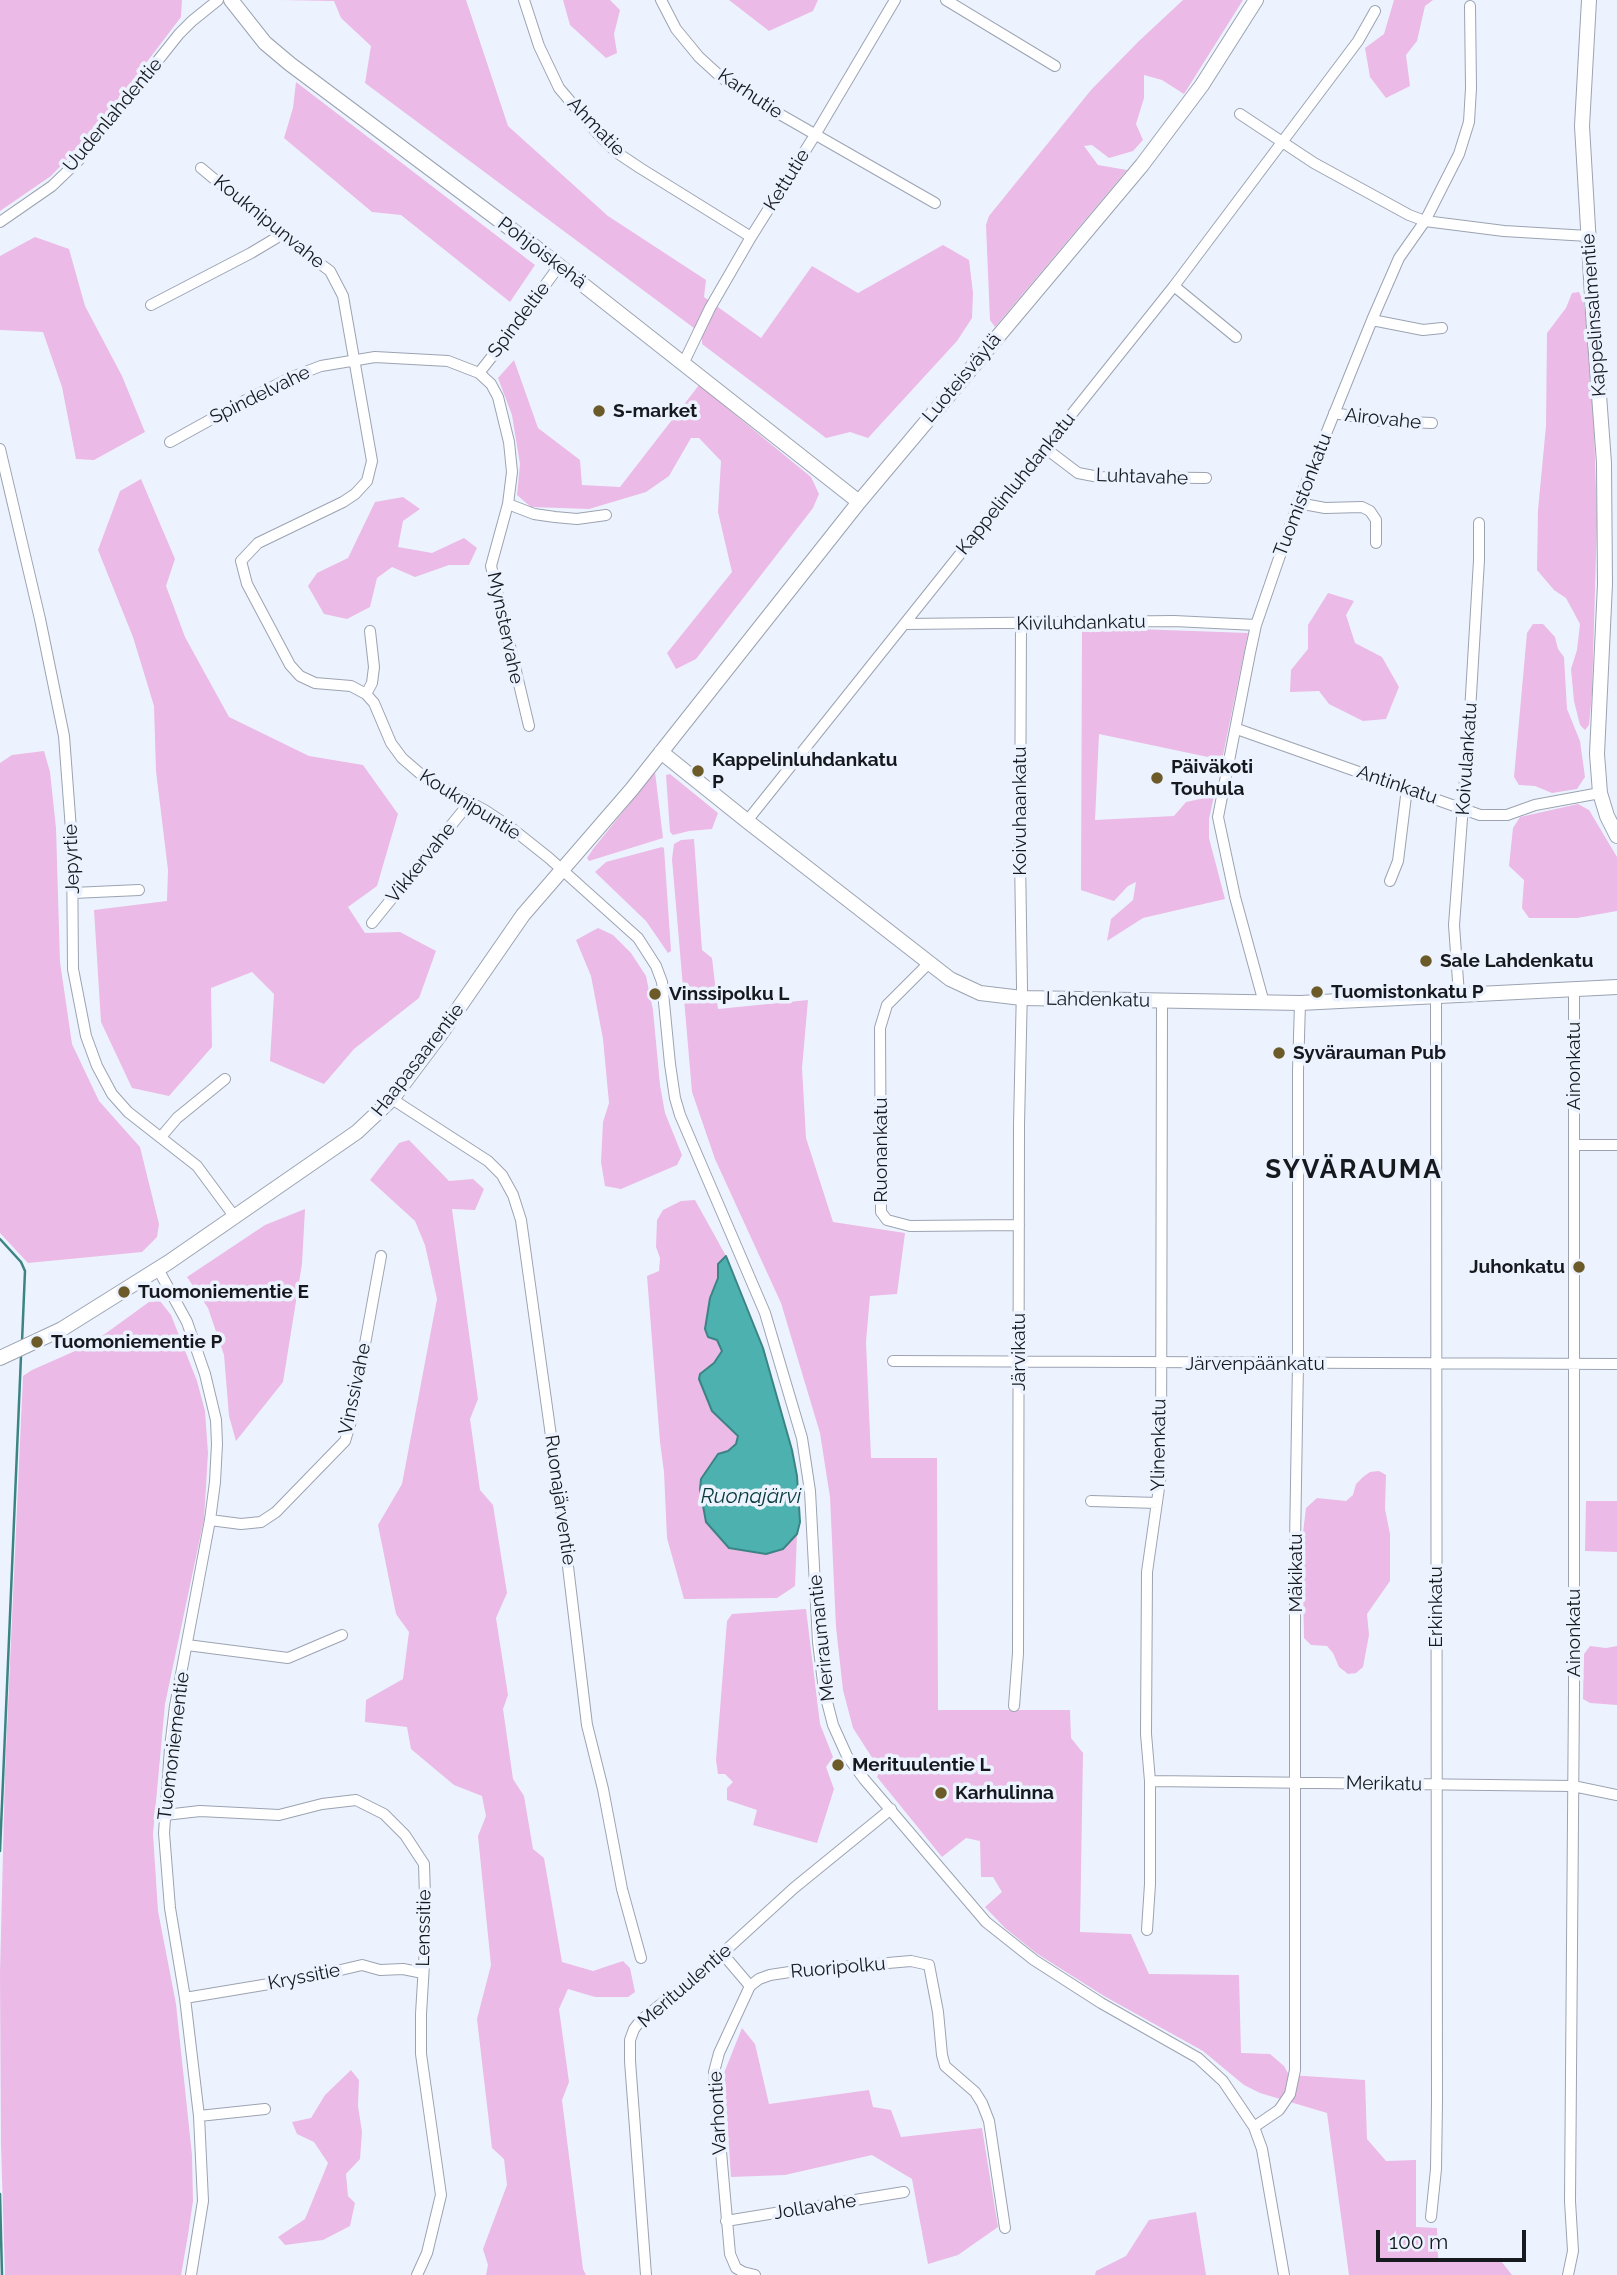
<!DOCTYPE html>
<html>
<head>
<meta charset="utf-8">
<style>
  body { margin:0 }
  #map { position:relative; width:1617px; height:2275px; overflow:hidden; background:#ecf3ff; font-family:Raleway,sans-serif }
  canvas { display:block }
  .scale { position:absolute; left:1376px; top:2230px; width:150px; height:32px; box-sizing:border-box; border:4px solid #16191e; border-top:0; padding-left:9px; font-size:21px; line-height:24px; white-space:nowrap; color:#16191e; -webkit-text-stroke:5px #ecf3ff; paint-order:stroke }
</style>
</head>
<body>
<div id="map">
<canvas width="1617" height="2275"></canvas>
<div class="scale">100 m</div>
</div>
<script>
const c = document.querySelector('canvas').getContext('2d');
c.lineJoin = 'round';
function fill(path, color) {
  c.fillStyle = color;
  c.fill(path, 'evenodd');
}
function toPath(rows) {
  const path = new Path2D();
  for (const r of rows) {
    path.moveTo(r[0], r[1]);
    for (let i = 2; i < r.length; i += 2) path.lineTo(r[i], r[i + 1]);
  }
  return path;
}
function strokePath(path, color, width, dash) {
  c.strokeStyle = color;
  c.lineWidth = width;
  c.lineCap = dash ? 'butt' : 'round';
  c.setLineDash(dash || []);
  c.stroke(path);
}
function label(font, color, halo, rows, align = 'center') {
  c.font = font + ' Raleway,sans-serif';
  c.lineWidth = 7;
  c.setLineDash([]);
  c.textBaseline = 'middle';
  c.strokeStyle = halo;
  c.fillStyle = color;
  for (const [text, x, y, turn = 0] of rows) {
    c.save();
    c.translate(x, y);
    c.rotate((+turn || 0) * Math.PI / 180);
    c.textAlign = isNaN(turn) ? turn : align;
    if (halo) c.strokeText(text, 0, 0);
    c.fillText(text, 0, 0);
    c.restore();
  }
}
const green = toPath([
  [0,0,182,0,181,17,96,129,51,176,0,211],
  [281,0,466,0,508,126,608,216,706,280,704,297,761,338,812,266,858,293,943,245,969,260,973,293,972,318,957,341,868,438,850,432,826,438,702,344,702,334,365,83,371,46,341,18,334,1],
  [563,0,610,0,620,10,614,34,617,53,606,58,570,25],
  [729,0,818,0,813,11,769,31],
  [1183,0,1243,0,1184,94,1162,80,1144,75,1144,98,1136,124,1143,140,1133,151,1109,158,1092,145,1084,146,1098,165,1127,170,995,327,990,320,986,225,989,216,1091,90,1139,41],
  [1394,0,1433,0,1425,6,1417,41,1406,55,1410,86,1386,98,1370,77,1365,48,1384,34],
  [296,82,535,265,510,302,401,215,372,212,284,138,293,108],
  [35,237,69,249,85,306,122,376,145,432,94,460,76,459,62,387,43,332,0,330,0,256],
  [1579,292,1584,303,1587,330,1594,430,1597,521,1592,693,1589,725,1585,730,1580,725,1574,701,1571,669,1577,650,1580,624,1566,598,1554,590,1537,570,1538,510,1546,426,1547,333,1566,308,1572,293],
  [514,360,538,428,580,460,582,485,620,487,699,385,811,477,819,494,813,508,696,659,676,669,667,653,732,572,718,512,721,461,699,438,691,438,669,476,646,492,589,509,531,507,517,495,520,464,512,415,498,378],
  [141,479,175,559,166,586,185,637,229,717,309,756,363,765,398,814,377,886,348,907,365,933,400,932,436,951,419,998,354,1049,324,1084,270,1061,274,994,252,972,211,988,212,1047,169,1096,132,1088,101,1022,94,910,167,901,168,870,156,771,154,706,133,637,98,550,120,491],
  [403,497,420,509,403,521,398,547,432,553,464,538,477,548,469,565,449,565,415,577,392,567,377,578,370,607,347,619,324,614,308,586,317,573,348,558,375,502],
  [1328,593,1354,601,1346,615,1355,643,1382,657,1399,687,1386,719,1363,721,1329,704,1319,691,1290,692,1291,670,1308,649,1308,625],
  [1533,624,1543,624,1555,637,1558,649,1564,657,1567,709,1580,741,1585,777,1577,789,1552,793,1535,786,1519,785,1514,777,1527,633],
  [1082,627,1248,633,1222,760,1099,734,1095,820,1174,816,1186,802,1214,796,1209,819,1209,838,1225,899,1143,918,1107,941,1111,919,1133,900,1136,882,1128,886,1114,901,1081,890],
  [44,751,50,772,56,828,60,962,72,1044,99,1101,140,1147,159,1224,157,1237,142,1252,28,1263,0,1233,0,763,12,755],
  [655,772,663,838,589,861,587,858,593,849],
  [670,774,718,813,712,829,689,831,673,835,670,832,666,775],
  [1578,804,1589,810,1617,857,1617,911,1577,918,1529,918,1522,908,1524,880,1509,866,1513,828,1520,817],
  [694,839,702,950,712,958,718,1009,808,1000,802,1068,806,1138,833,1222,905,1233,897,1294,870,1296,866,1342,871,1458,937,1458,938,1710,1070,1710,1071,1738,1083,1753,1080,1932,1131,1934,1149,1974,1239,1975,1241,2053,1270,2054,1284,2066,1289,2075,1365,2080,1367,2139,1386,2161,1416,2160,1416,2227,1437,2228,1438,2259,1447,2262,1501,2261,1512,2275,1349,2275,1327,2113,1260,2093,1244,2085,1203,2051,1104,1996,1036,1953,1005,1928,985,1907,1002,1892,993,1877,981,1877,980,1841,966,1838,942,1857,877,1777,880,1770,853,1728,843,1690,836,1627,830,1497,820,1433,781,1303,715,1159,692,1092,672,859,674,844,681,840],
  [662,847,664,848,671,951,668,953,646,921,595,872,606,862],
  [598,928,613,935,631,953,646,976,653,1010,660,1085,665,1113,682,1155,677,1165,621,1189,605,1186,601,1162,603,1122,609,1103,603,1039,591,976,576,940],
  [409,1140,449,1181,473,1179,484,1189,475,1210,452,1209,478,1399,470,1419,480,1490,493,1505,507,1593,496,1618,508,1695,503,1709,513,1779,524,1796,533,1849,544,1858,562,1962,593,1971,623,1961,630,1968,635,1992,628,1997,595,1997,568,1989,559,2009,569,2082,562,2100,583,2269,586,2275,486,2275,488,2265,483,2249,507,2185,504,2159,492,2148,477,2019,491,1965,478,1836,486,1816,482,1796,454,1785,411,1749,407,1727,365,1722,366,1700,403,1679,409,1632,396,1614,378,1525,402,1484,437,1299,425,1245,415,1221,370,1180,399,1143],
  [695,1200,726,1256,718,1264,718,1278,715,1287,717,1340,722,1351,714,1363,700,1374,723,1422,738,1436,737,1444,728,1451,717,1454,701,1479,700,1489,714,1531,729,1548,750,1552,783,1549,797,1534,795,1586,777,1598,684,1599,667,1538,664,1472,660,1442,647,1276,659,1271,660,1258,656,1247,657,1220,663,1210,681,1201],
  [305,1209,302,1264,283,1382,236,1441,229,1416,224,1355,208,1308,187,1277,265,1225],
  [160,1301,171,1315,197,1381,205,1411,208,1453,204,1519,165,1704,153,1834,158,1911,176,2004,192,2155,193,2201,188,2235,181,2275,5,2275,1,2144,0,1973,5,1773,23,1376,32,1370,91,1344,149,1302],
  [1379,1471,1386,1475,1385,1509,1390,1534,1390,1581,1367,1614,1369,1635,1363,1667,1356,1673,1348,1674,1339,1667,1333,1653,1327,1646,1311,1645,1304,1638,1302,1541,1306,1508,1317,1498,1346,1501,1353,1495,1356,1484,1363,1477,1370,1472],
  [1586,1501,1617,1501,1617,1552,1585,1551],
  [806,1609,820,1724,833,1757,826,1767,834,1789,817,1843,753,1825,757,1810,727,1800,727,1788,733,1782,725,1774,718,1774,716,1760,727,1621,732,1614],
  [1590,1646,1606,1648,1617,1646,1617,1705,1590,1703,1583,1699,1584,1654],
  [742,2028,755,2044,769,2104,869,2090,873,2107,891,2110,901,2137,982,2128,998,2227,958,2255,928,2264,912,2179,872,2155,785,2175,731,2177,724,2073],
  [351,2070,359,2080,358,2106,362,2132,360,2159,346,2174,348,2196,355,2203,350,2226,323,2240,285,2245,278,2237,305,2219,328,2163,314,2142,297,2134,292,2122,311,2118,325,2095],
  [1196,2212,1206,2275,1095,2275,1096,2271,1126,2256,1149,2220]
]);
const water = toPath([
  [726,1256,763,1348,792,1450,797,1476,800,1522,797,1534,783,1549,766,1554,729,1548,706,1522,700,1489,701,1479,718,1454,728,1451,736,1444,738,1436,712,1411,699,1379,700,1374,714,1363,722,1351,717,1340,708,1337,705,1329,710,1298,718,1278,718,1264,726,1256]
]);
const stream = toPath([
  [0,1239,21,1262,25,1271,22,1342],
  [0,1851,21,1356],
  [0,2194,2,2275]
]);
const street = toPath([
  [524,0,539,46,559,88,598,134,616,152,640,168,751,237],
  [661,0,676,29,699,57,722,78,762,104,935,203],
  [946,0,1055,66],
  [1240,114,1314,163,1409,215,1425,221,1504,231,1588,236],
  [201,168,281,235,330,271,343,296,372,461,367,481,355,494,343,502,258,543,241,561,247,584,290,665,300,676,315,683,351,686,366,694],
  [0,222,52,186,78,161,179,34,192,21,218,0],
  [1174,286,1236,337],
  [151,305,251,253,281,235],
  [1372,320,1423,330,1442,328],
  [684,362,710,308,751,237,815,135,895,0],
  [479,373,491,384,498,397,509,442,512,472,508,504,491,566,529,726],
  [1334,413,1381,421,1432,423],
  [170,442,246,400,292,377,321,366,375,357,448,361,479,373,505,340,559,266],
  [1045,448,1078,473,1099,477,1206,478],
  [0,449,40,619,64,736,72,843,73,969,86,1036,97,1066,112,1094,128,1112,197,1166,234,1216],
  [1298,503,1325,508,1362,507,1370,511,1376,520,1376,543],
  [508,504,534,514,555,517,577,519,606,515],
  [905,624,1174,621,1256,625],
  [370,631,374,667,372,683,366,694,374,703,391,743,402,758,424,777,486,811,510,827,549,858,638,938,656,966,662,982,670,1064,675,1098,680,1115,765,1313,802,1438,810,1491,818,1642,824,1690,833,1725,847,1756,864,1779,986,1922,1034,1960,1101,2003,1198,2058,1223,2081,1254,2127,1262,2149,1284,2275],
  [1237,729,1480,815,1507,815,1535,805,1600,793],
  [747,821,1174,286,1358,41,1375,11],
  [1390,881,1398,861,1407,788],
  [73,893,139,890],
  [372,923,470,802],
  [929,963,887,1005,880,1028,881,1212,887,1220,910,1226,1019,1225],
  [1459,995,1454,925,1470,712,1479,560,1479,523],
  [1264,1003,1235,897,1218,817,1250,653,1256,625,1298,503,1372,320,1399,258,1425,221,1459,154,1469,122,1471,88,1470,6],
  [392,1099,488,1161,502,1175,513,1195,521,1220,561,1508,587,1725,603,1789,622,1889,641,1958],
  [161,1137,177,1118,225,1079],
  [1574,1145,1617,1145],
  [158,1269,187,1322,205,1374,216,1420,217,1444,215,1482,210,1520,175,1706,170,1748,164,1833,170,1908,185,1998,199,2116,203,2201,191,2275],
  [893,1361,1617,1364],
  [1091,1501,1157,1503],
  [210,1520,241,1524,261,1522,276,1512,345,1441,351,1421,381,1256],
  [187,1645,288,1658,342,1635],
  [1014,1706,1018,1653,1019,1125,1022,987,1020,857,1021,625],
  [1150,1781,1573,1786,1617,1795],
  [165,1815,200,1811,279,1815,322,1804,356,1800,384,1814,405,1835,424,1864,426,1931,421,2014,421,2054,441,2195,427,2253,417,2275],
  [1147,1930,1150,1884,1150,1781,1146,1734,1147,1572,1161,1474,1162,1002],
  [722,1953,750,1986,719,2053,714,2072,730,2254,736,2268,743,2272,755,2275],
  [750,1986,759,1979,770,1975,796,1971,911,1961,929,1965,938,2012,942,2055,945,2066,975,2092,982,2103,989,2121,1005,2228],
  [185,1998,311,1977,362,1965,380,1970,403,1969,423,1973],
  [199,2116,265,2109],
  [1254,2127,1279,2110,1290,2094,1295,2070,1295,1544,1298,1363,1298,1071,1300,1003],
  [1431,2217,1436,2169,1437,2102,1436,997],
  [726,2221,904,2192],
  [646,2275,630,2061,630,2040,634,2029,641,2020,702,1972,794,1888,891,1809],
  [1568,2275,1573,2251,1570,2201,1574,1691,1574,990]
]);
const secondary = toPath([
  [231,0,265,43,290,64,539,250,859,502],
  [1589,0,1582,126,1593,313,1604,463,1605,584,1597,754,1600,793,1607,816,1617,836],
  [661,752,747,821,950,979,980,993,1022,998,1300,1003,1617,987],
  [0,1358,62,1329,169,1262,357,1132,392,1099,440,1035,523,915,632,789,859,502,1142,165,1202,85,1256,0]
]);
const markers = [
  [599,411,7,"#6c5b29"],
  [698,771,7,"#6c5b29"],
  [1157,778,7,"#6c5b29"],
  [1426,961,7,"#6c5b29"],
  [1317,992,7,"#6c5b29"],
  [655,994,7,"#6c5b29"],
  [1279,1053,7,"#6c5b29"],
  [1579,1267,7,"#6c5b29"],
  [124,1292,7,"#6c5b29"],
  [37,1342,7,"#6c5b29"],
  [838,1765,7,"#6c5b29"],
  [941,1793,7,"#6c5b29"]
];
const streetNames = [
  ["Karhutie",750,94,34],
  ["Uudenlahdentie",113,115,-50],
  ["Ahmatie",596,127,46],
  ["Kettutie",787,180,-58],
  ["Kouknipunvahe",269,222,39],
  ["Pohjoiskehä",542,253,37],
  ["Kappelinsalmentie",1594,315,-94],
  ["Spindeltie",519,320,-53],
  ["Luoteisväylä",962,378,-50],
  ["Spindelvahe",260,395,-26],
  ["Airovahe",1383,419,6],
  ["Luhtavahe",1142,477,2],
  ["Kappelinluhdankatu",1016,484,-51],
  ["Tuomistonkatu",1303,495,-69],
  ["Kiviluhdankatu",1081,623,-1],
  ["Mynstervahe",505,628,78],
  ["Koivulankatu",1467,759,-86],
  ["Antinkatu",1397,785,19],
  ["Kouknipuntie",470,805,32],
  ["Koivuhaankatu",1020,811,-90],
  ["Jepyrtie",72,859,-92],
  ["Vikkervahe",421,863,-51],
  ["Lahdenkatu",1098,1000,1],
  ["Haapasaarentie",418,1060,-52],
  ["Ainonkatu",1574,1066,-90],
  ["Ruonankatu",881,1150,-90],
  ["Järvikatu",1019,1352,-90],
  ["Järvenpäänkatu",1255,1364],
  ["Vinssivahe",355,1389,-78],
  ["Ylinenkatu",1159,1445,-89],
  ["Ruonajärventie",560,1500,82],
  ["Mäkikatu",1296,1573,-90],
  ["Erkinkatu",1436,1607,-90],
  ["Ainonkatu",1574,1633,-90],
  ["Meriraumantie",822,1638,-96],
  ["Tuomoniementie",174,1746,-83],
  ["Merikatu",1384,1784,1],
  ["Lenssitie",424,1928,-89],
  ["Ruoripolku",838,1968,-5],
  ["Kryssitie",304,1977,-11],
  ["Merituulentie",685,1986,-41],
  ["Varhontie",718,2113,-93],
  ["Jollavahe",815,2207,-9]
];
const poiNames = [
  ["S-market",613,411],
  ["Kappelinluhdankatu",712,760],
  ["P",712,782],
  ["Päiväkoti",1171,767],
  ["Touhula",1171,789],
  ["Sale Lahdenkatu",1440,961],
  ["Tuomistonkatu P",1331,992],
  ["Vinssipolku L",669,994],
  ["Syvärauman Pub",1293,1053],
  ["Juhonkatu",1565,1267,"right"],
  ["Tuomoniementie E",138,1292],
  ["Tuomoniementie P",51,1342],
  ["Merituulentie L",852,1765],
  ["Karhulinna",955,1793]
];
const waterNames = [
  ["Ruonajärvi",751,1497]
];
const districtNames = [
  ["SYVÄRAUMA",1354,1170]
];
fill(green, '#ebbae6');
fill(water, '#4db2af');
strokePath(water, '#3c8484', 2);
strokePath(stream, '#3c8484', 2.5);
strokePath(street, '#9ca3b1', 12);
strokePath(secondary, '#9ca3b1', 16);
strokePath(street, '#fff', 10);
strokePath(secondary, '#fff', 14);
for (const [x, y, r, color] of markers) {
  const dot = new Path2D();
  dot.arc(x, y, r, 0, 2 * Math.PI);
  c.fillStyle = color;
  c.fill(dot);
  strokePath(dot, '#ecf3ff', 2.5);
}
label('19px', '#16191e', '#ecf3ff', streetNames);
label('bold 19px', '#16191e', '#ecf3ff', poiNames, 'left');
label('italic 21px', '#093a39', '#ecf3ff', waterNames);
c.letterSpacing = '2px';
label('bold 26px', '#16191e', '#ecf3ff', districtNames);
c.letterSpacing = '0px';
</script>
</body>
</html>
